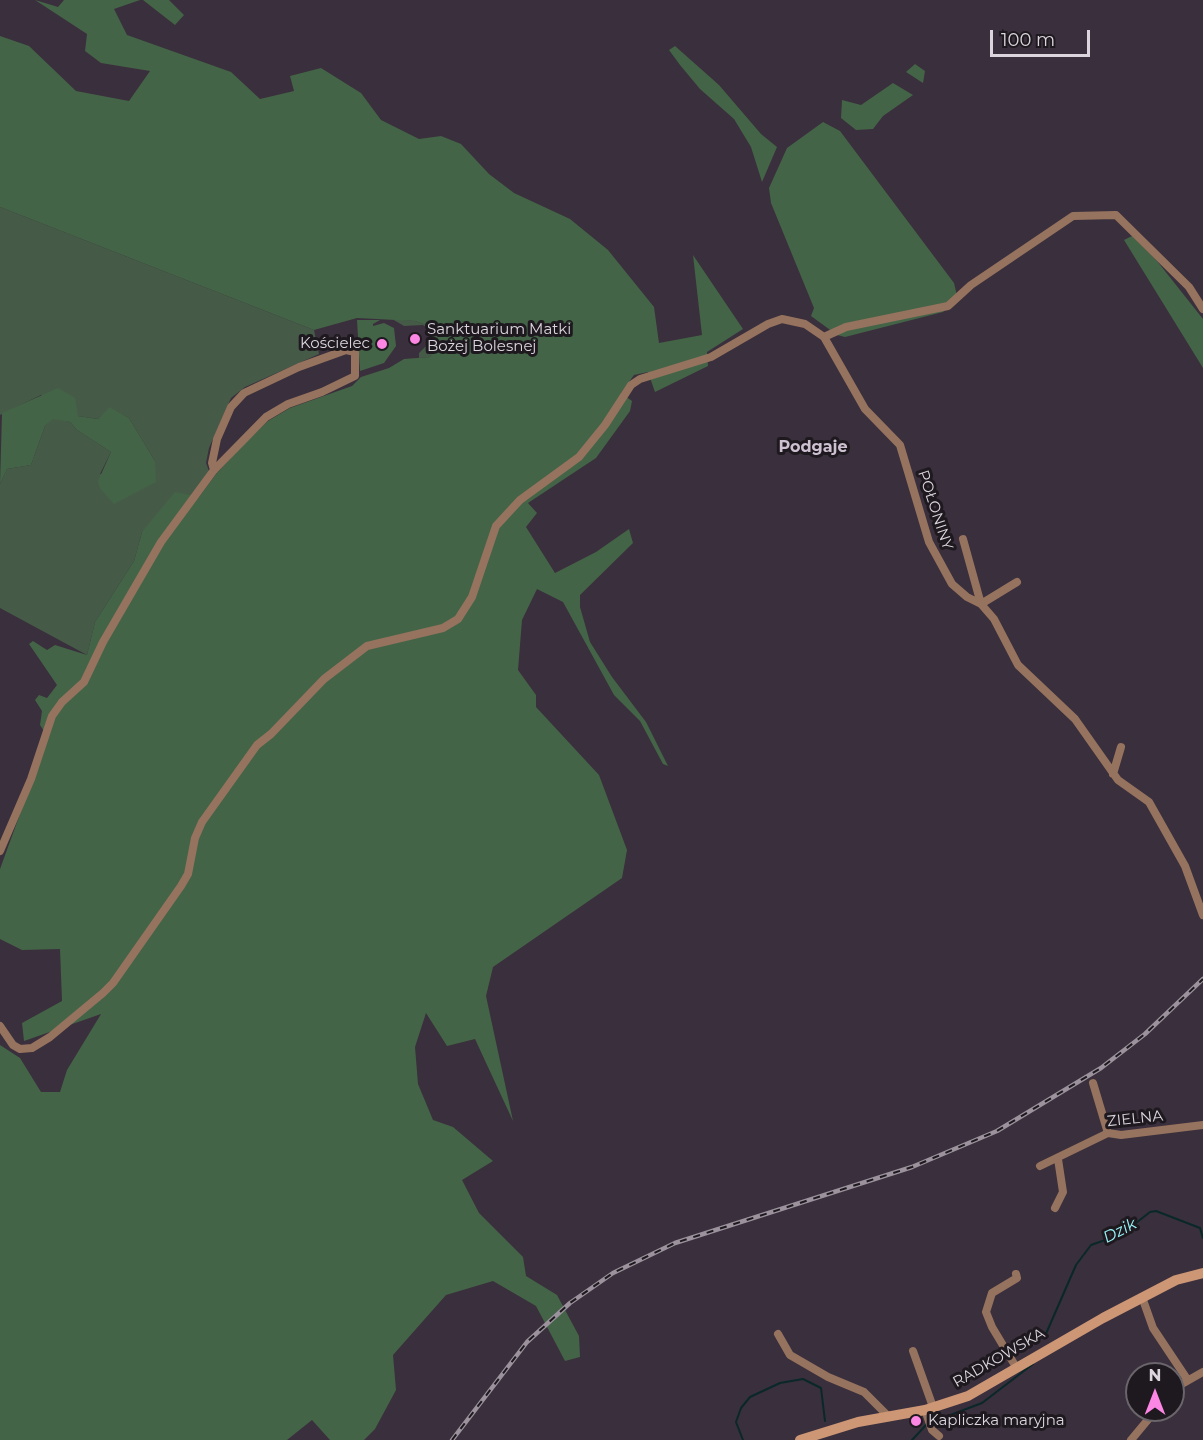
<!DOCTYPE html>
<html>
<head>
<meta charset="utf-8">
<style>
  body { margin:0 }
  #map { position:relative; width:1203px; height:1440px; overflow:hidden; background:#3a2f3c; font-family:Montserrat,sans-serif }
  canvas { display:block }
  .north { position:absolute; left:1125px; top:1362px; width:60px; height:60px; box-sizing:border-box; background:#1e191f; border:2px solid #6a646b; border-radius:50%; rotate:0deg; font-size:16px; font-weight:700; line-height:24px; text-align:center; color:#dcd5de }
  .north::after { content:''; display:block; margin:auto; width:21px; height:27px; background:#fc86e3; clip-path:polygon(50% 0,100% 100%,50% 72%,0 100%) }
  .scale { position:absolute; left:990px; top:30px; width:100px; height:27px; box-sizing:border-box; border:3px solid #dcd5de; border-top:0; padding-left:8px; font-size:18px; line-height:21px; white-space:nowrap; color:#dcd5de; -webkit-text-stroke:4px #1e191f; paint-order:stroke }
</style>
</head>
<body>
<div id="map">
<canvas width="1203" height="1440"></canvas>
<div class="north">N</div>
<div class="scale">100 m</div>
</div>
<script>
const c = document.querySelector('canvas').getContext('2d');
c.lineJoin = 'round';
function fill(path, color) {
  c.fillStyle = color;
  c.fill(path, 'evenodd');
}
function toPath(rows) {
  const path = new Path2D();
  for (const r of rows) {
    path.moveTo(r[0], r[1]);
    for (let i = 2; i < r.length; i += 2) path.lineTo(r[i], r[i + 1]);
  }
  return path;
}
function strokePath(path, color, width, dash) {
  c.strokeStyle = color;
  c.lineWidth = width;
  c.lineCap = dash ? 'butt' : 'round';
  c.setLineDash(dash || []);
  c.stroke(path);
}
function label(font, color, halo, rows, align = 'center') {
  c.font = font + ' Montserrat,sans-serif';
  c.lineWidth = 6;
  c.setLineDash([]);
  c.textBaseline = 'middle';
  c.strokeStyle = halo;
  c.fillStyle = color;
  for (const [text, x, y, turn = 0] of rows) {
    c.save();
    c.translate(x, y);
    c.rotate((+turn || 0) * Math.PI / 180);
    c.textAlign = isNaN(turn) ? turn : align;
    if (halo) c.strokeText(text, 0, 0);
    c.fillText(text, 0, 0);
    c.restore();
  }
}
const green = toPath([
  [0,207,314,330,319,354,245,387,231,398,209,448,206,463,212,479,199,497,142,532,134,561,95,622,87,655,0,608,0,484,7,469,31,465,45,426,53,418,70,422,77,430,111,452,100,474,155,461,129,418,111,408,98,419,78,416,41,395,0,415],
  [392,319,415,321,438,329,436,350,430,357,419,358,419,353,432,340,430,330,423,325,404,326]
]);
const forest = toPath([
  [35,0,58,7,64,0,140,0,114,9,127,35,231,72,260,99,294,91,290,76,321,68,361,93,381,120,419,139,441,136,461,144,489,174,514,193,570,219,608,250,654,307,659,343,702,335,693,255,743,329,707,352,708,366,655,392,648,372,634,375,621,393,632,401,630,411,596,458,528,503,537,513,526,527,555,573,596,552,629,529,633,543,580,595,580,607,590,642,612,677,646,722,668,766,663,764,640,721,614,695,563,602,537,589,522,620,518,670,536,695,536,707,599,775,627,850,622,878,493,967,486,996,513,1121,475,1039,447,1046,426,1013,415,1047,418,1084,433,1120,453,1127,493,1161,462,1180,479,1213,523,1257,526,1276,557,1295,579,1336,580,1357,565,1361,536,1306,493,1281,446,1295,393,1355,396,1390,375,1429,364,1440,330,1440,312,1420,287,1440,0,1440,0,1045,20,1058,41,1092,60,1092,67,1070,101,1014,24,1041,22,1023,62,1001,60,949,22,950,0,939,0,869,48,737,40,725,42,711,35,700,39,695,47,698,57,685,29,644,33,641,47,650,55,645,87,655,95,622,134,561,142,532,175,492,199,497,216,474,243,445,268,421,290,408,352,386,361,377,389,368,404,359,430,357,436,349,438,329,415,321,357,318,314,330,0,207,0,36,29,46,76,91,129,101,150,71,101,63,85,51,87,34],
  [143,0,169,0,184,15,175,25],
  [675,46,719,85,761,134,777,147,762,182,751,147,734,119,700,89,680,65,669,50],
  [915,64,925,71,923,83,906,72],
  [893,83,913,95,883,116,873,129,856,130,841,118,842,100,861,105],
  [823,122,840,131,954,283,958,300,943,312,845,337,837,335,811,316,814,308,771,203,769,188,787,148],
  [1132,236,1157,261,1203,319,1203,368,1124,240],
  [357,320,380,320,373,324,373,326,384,323,394,328,396,346,384,363,360,371],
  [58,388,75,398,78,416,98,419,110,407,129,418,155,461,156,482,114,504,100,488,98,481,111,452,77,430,70,422,53,419,45,426,31,465,7,469,0,484,2,413]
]);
const stream = toPath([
  [1045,1336,1076,1265,1091,1245,1122,1234,1150,1212,1156,1211,1200,1228,1203,1238],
  [932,1422,982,1403,1033,1364],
  [743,1440,736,1422,741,1408,750,1397,780,1383,803,1379,821,1388,825,1421],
  [912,1440,927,1424]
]);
const street = toPath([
  [824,337,846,327,948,306,971,285,1073,216,1116,215,1189,287,1203,309],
  [963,539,981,604,1017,582],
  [1113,774,1121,747],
  [0,851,31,779,52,716,62,702,84,682,103,642,161,542,214,470,266,417,288,404,322,392,355,376,355,352,346,350,299,367,244,393,231,407,217,439,212,463,214,470],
  [0,1026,13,1045,20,1049,32,1048,50,1037,103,993,113,983,181,886,188,874,195,838,202,822,257,745,271,734,324,679,367,646,443,628,458,619,472,597,496,526,520,500,579,457,605,425,631,385,640,379,711,357,768,324,782,319,805,324,824,337,865,409,900,445,929,542,952,584,967,597,981,604,994,619,1018,665,1075,719,1118,780,1149,802,1185,866,1203,915],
  [1093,1083,1108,1133],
  [1040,1166,1108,1133,1121,1135,1203,1125],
  [1055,1208,1063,1192,1058,1159],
  [1142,1297,1153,1328,1187,1379],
  [778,1334,790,1355,828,1377,864,1392,889,1417],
  [913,1351,933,1407],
  [1016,1367,992,1327,986,1312,992,1293,1017,1278,1016,1274],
  [1173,1389,1203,1372],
  [925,1410,932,1430,939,1436],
  [1131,1440,1156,1410]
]);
const secondary = toPath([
  [800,1440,858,1422,925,1410,968,1396,1103,1318,1176,1280,1203,1273]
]);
const rail = toPath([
  [452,1440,527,1342,570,1303,613,1273,675,1243,912,1167,997,1131,1101,1068,1145,1034,1203,979]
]);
const markers = [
  [415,339,6,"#fc86e3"],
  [382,344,6,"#fc86e3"],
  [916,1421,6,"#fc86e3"]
];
const poiNames = [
  ["Sanktuarium Matki",427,330],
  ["Bożej Bolesnej",427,347],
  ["Kościelec",370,344,"right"],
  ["Kapliczka maryjna",928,1421]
];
const streetNames = [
  ["POŁONINY",935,510,72],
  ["ZIELNA",1135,1119,-6],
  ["RADKOWSKA",999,1358,-30]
];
const neighbourhoodNames = [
  ["Podgaje",813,447]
];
const waterNames = [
  ["Dzik",1120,1231,-27]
];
fill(green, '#455b47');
fill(forest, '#446447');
strokePath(stream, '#0a2829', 2);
strokePath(street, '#96735e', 8);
strokePath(secondary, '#cd9675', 10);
strokePath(rail, '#9b929d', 4.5);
strokePath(rail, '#1e191f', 2, [7]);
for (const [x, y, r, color] of markers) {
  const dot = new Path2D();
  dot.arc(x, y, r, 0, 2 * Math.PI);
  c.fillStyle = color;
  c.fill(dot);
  strokePath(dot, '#1e191f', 2);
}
label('15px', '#dcd5de', '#1e191f', poiNames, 'left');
label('15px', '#dcd5de', '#1e191f', streetNames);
label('bold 16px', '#cdc0d1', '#1e191f', neighbourhoodNames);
label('italic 16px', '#99f6fa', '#1e191f', waterNames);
</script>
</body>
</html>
